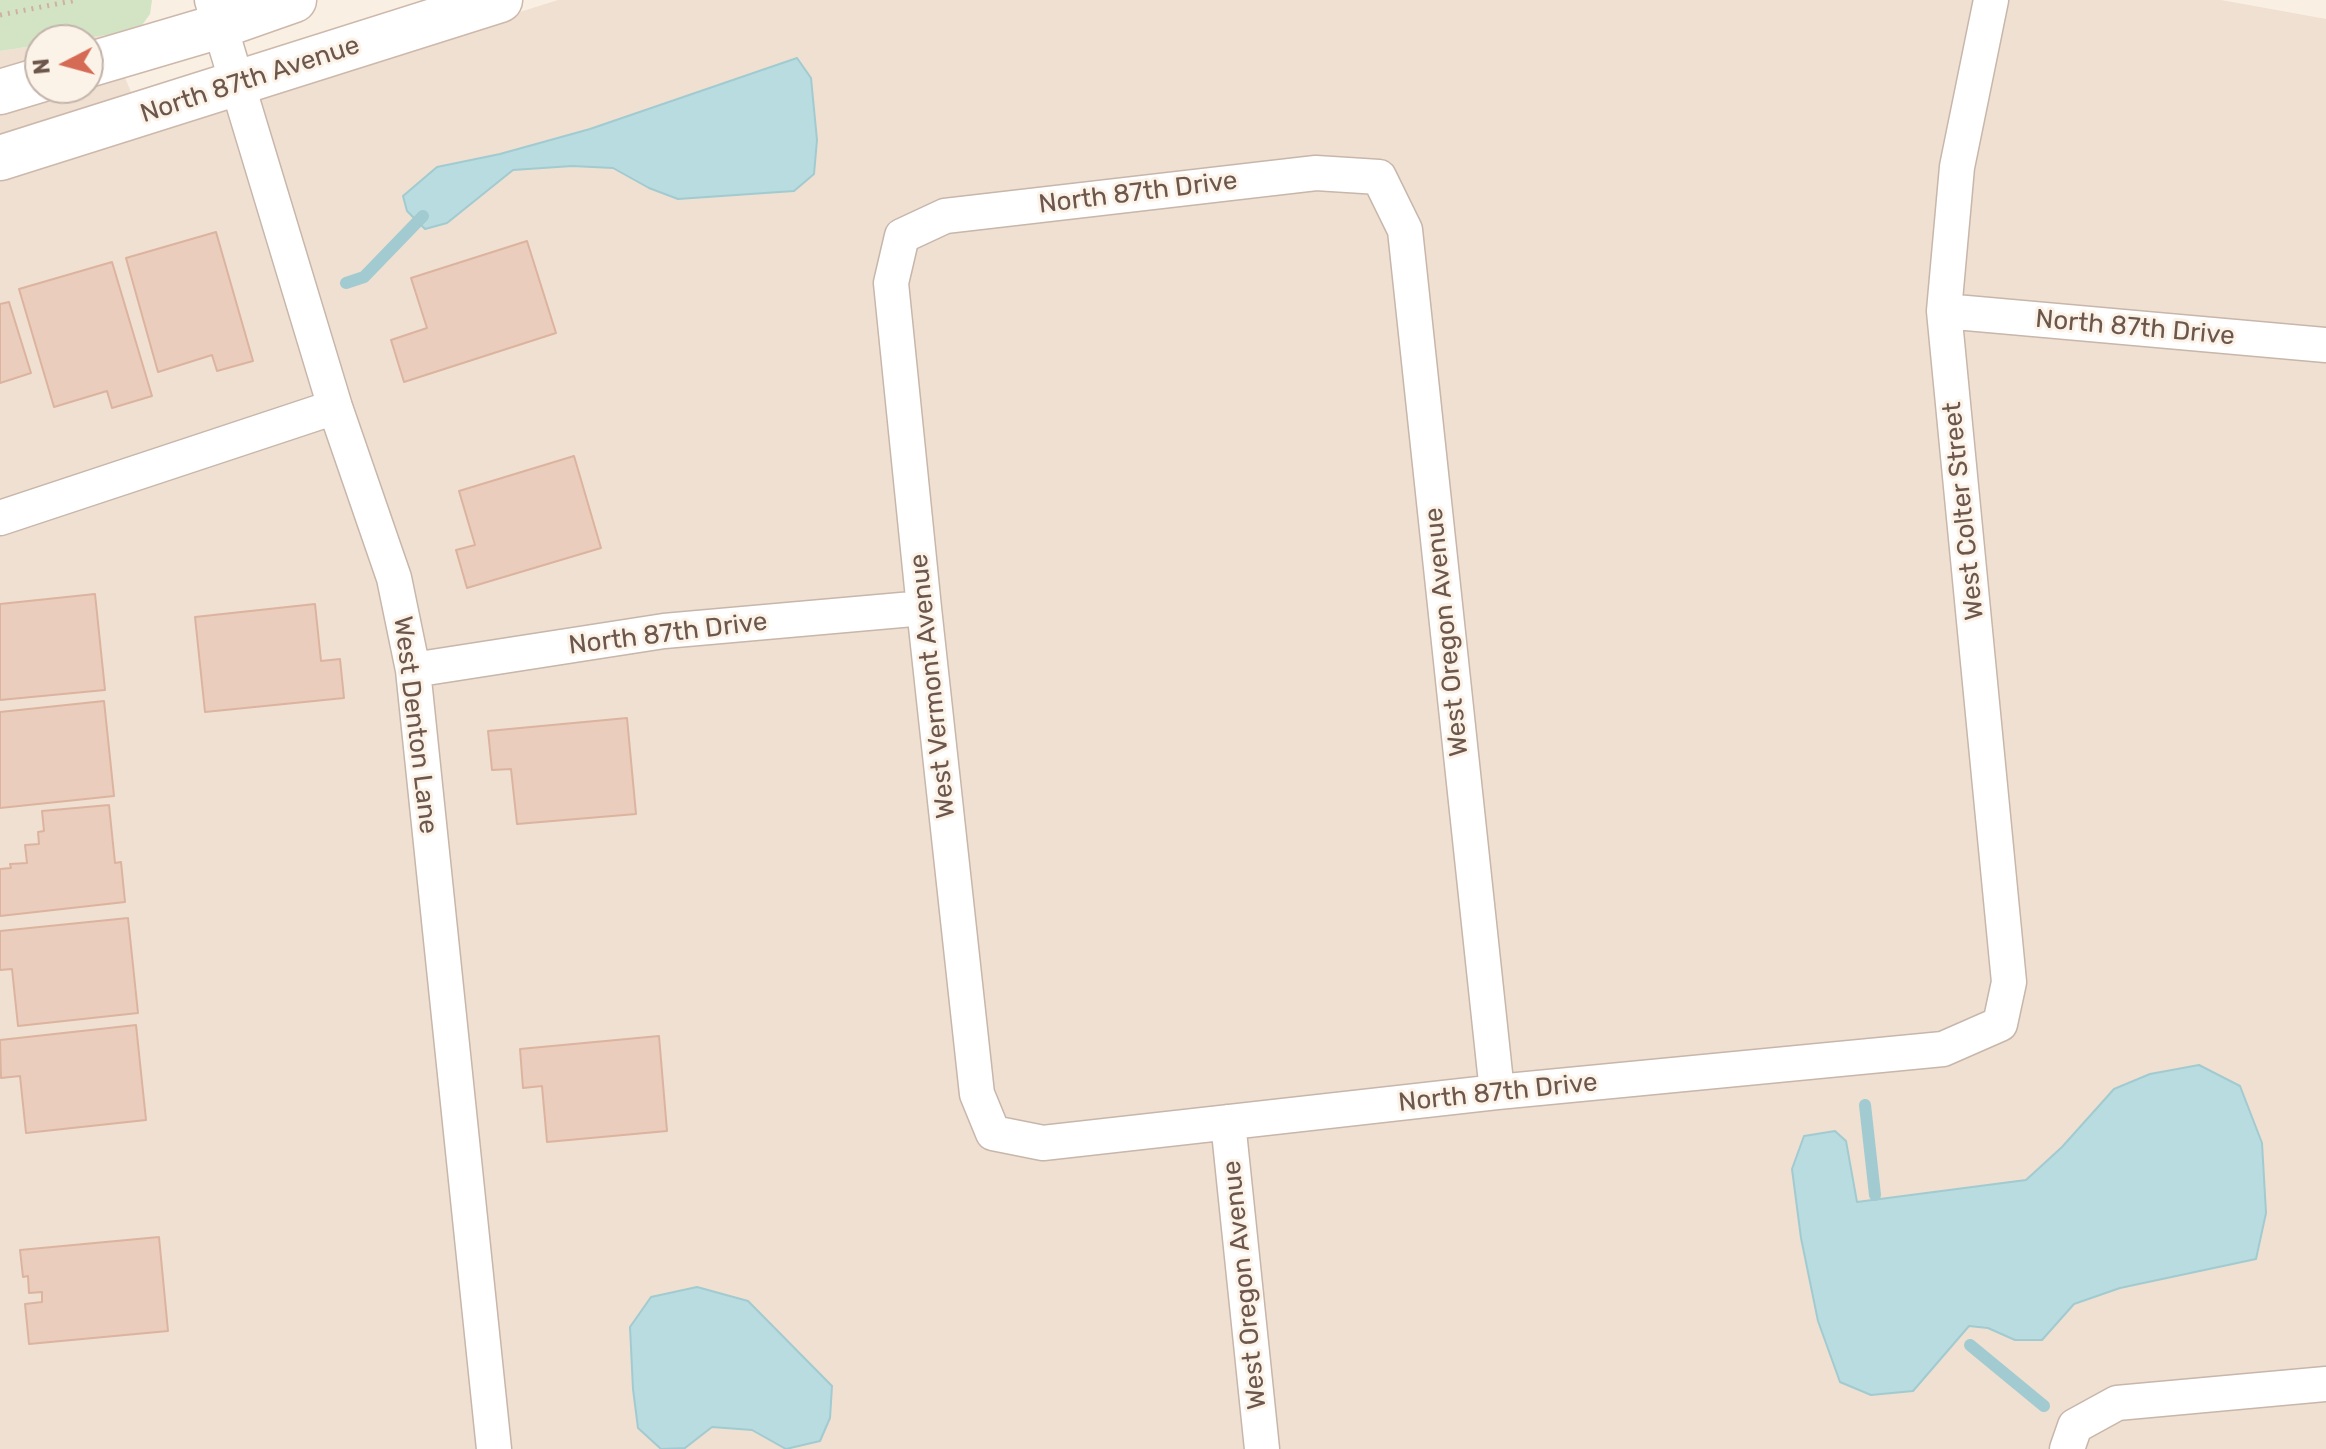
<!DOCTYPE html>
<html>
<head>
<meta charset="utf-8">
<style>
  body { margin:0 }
  #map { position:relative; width:2326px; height:1449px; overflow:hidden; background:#f9efe2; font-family:Rubik,sans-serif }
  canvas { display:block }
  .north { position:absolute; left:24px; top:24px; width:80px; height:80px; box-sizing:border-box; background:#fcf3e8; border:2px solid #c3b4aa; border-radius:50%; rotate:264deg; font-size:22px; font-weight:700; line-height:32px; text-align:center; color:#6d564c }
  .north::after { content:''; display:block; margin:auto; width:28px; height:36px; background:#d56b55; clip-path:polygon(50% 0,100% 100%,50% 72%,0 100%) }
</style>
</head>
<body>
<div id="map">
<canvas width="2326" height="1449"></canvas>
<div class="north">N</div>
</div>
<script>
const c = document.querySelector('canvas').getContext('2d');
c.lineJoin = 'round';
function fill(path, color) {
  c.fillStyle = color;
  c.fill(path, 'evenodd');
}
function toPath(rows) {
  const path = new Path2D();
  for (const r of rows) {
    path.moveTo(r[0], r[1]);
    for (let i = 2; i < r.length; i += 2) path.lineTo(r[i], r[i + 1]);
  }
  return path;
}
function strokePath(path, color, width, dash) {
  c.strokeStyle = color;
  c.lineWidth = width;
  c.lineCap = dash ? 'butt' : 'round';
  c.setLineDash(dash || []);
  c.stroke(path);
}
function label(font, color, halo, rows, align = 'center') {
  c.font = font + ' Rubik,sans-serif';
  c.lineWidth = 6;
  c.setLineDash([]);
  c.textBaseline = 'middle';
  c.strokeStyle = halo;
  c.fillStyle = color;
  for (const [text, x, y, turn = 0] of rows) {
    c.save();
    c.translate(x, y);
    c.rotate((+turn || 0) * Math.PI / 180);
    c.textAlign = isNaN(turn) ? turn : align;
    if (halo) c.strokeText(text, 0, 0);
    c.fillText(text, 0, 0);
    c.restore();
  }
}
const residential = toPath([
  [558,0,2221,0,2326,19,2326,1449,0,1449,0,51,40,45,40,88,88,88,88,40,73,40,107,35,147,130]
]);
const green = toPath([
  [0,0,152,0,150,14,135,35,112,47,107,35,73,40,40,40,40,45,0,51]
]);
const water = toPath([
  [797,58,811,78,817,140,814,174,794,191,678,199,649,188,613,168,572,166,513,170,447,223,425,229,407,211,403,196,437,167,500,154,590,129,797,58],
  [2199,1065,2240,1086,2262,1143,2266,1213,2256,1259,2120,1288,2074,1304,2042,1340,2015,1340,1988,1328,1969,1326,1913,1391,1871,1395,1840,1382,1818,1321,1801,1238,1792,1169,1804,1136,1835,1131,1846,1141,1857,1202,2026,1180,2062,1147,2114,1089,2150,1074,2199,1065],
  [697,1287,748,1301,832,1386,830,1418,820,1441,786,1449,752,1430,712,1427,685,1448,661,1449,638,1428,633,1389,630,1327,651,1297,697,1287]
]);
const stream = toPath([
  [346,283,364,277,423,216],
  [1865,1105,1875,1195],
  [1970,1345,2044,1406]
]);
const building = toPath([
  [216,232,253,361,217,371,212,355,158,372,126,258,216,232],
  [527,241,556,333,404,382,391,340,427,328,411,278,527,241],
  [112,262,152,396,112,408,107,391,54,407,19,289,112,262],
  [9,302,31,373,0,383,0,304,9,302],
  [574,456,601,548,467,588,456,550,475,545,459,491,574,456],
  [95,594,105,690,0,700,0,604,95,594],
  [315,604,321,661,340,659,344,698,205,712,195,617,315,604],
  [104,701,114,796,0,808,0,712,104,701],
  [627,718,636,814,517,824,511,769,492,770,488,731,627,718],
  [109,805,115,863,121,862,125,902,0,916,0,869,11,868,10,864,27,863,25,845,39,844,38,832,44,831,42,811,109,805],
  [128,918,138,1013,18,1026,12,969,0,970,0,931,128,918],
  [136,1025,146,1120,26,1133,20,1076,1,1078,0,1040,136,1025],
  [659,1036,667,1131,547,1142,542,1086,523,1088,520,1049,659,1036],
  [159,1237,168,1331,29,1344,25,1304,42,1302,42,1292,29,1293,28,1276,23,1277,20,1250,159,1237]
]);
const path = toPath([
  [0,15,77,0]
]);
const street = toPath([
  [212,0,335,407,394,578,413,670,494,1449],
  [1944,311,2326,345],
  [0,518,335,407],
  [413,670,664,631,924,608],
  [1497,1092,1405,230,1379,177,1316,173,945,216,902,236,891,283,924,608,977,1094,993,1133,1043,1143,1497,1092,1943,1049,2000,1024,2009,982,1944,311,1957,167,1991,0],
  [1228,1122,1262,1449],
  [2067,1449,2075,1426,2117,1403,2326,1384]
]);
const secondary = toPath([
  [88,65,220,26,294,0],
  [0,92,40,80],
  [0,158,500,0]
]);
const streetNames = [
  ["North 87th Avenue",250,80,-18],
  ["North 87th Drive",1138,193,-7],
  ["North 87th Drive",2135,328,5],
  ["West Colter Street",1964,511,-96],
  ["West Oregon Avenue",1447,632,-96],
  ["North 87th Drive",668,634,-7],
  ["West Vermont Avenue",933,686,-96],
  ["West Denton Lane",415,725,83],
  ["North 87th Drive",1498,1093,-6],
  ["West Oregon Avenue",1245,1285,-96]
];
fill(residential, '#efe0d1');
fill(green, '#d2e4c3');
fill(water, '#b9dce0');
strokePath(water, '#a1cbd0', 2);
strokePath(stream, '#a1cbd0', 12);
fill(building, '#ebcdbd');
strokePath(building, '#dcb39f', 2);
strokePath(street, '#c8b6ab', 37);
strokePath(secondary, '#cdb8ab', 47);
strokePath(path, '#cfb0a1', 5, [2, 6]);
strokePath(street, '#fff', 34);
strokePath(secondary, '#fff', 44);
label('26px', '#6d564c', '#fcf3e8', streetNames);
</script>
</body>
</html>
